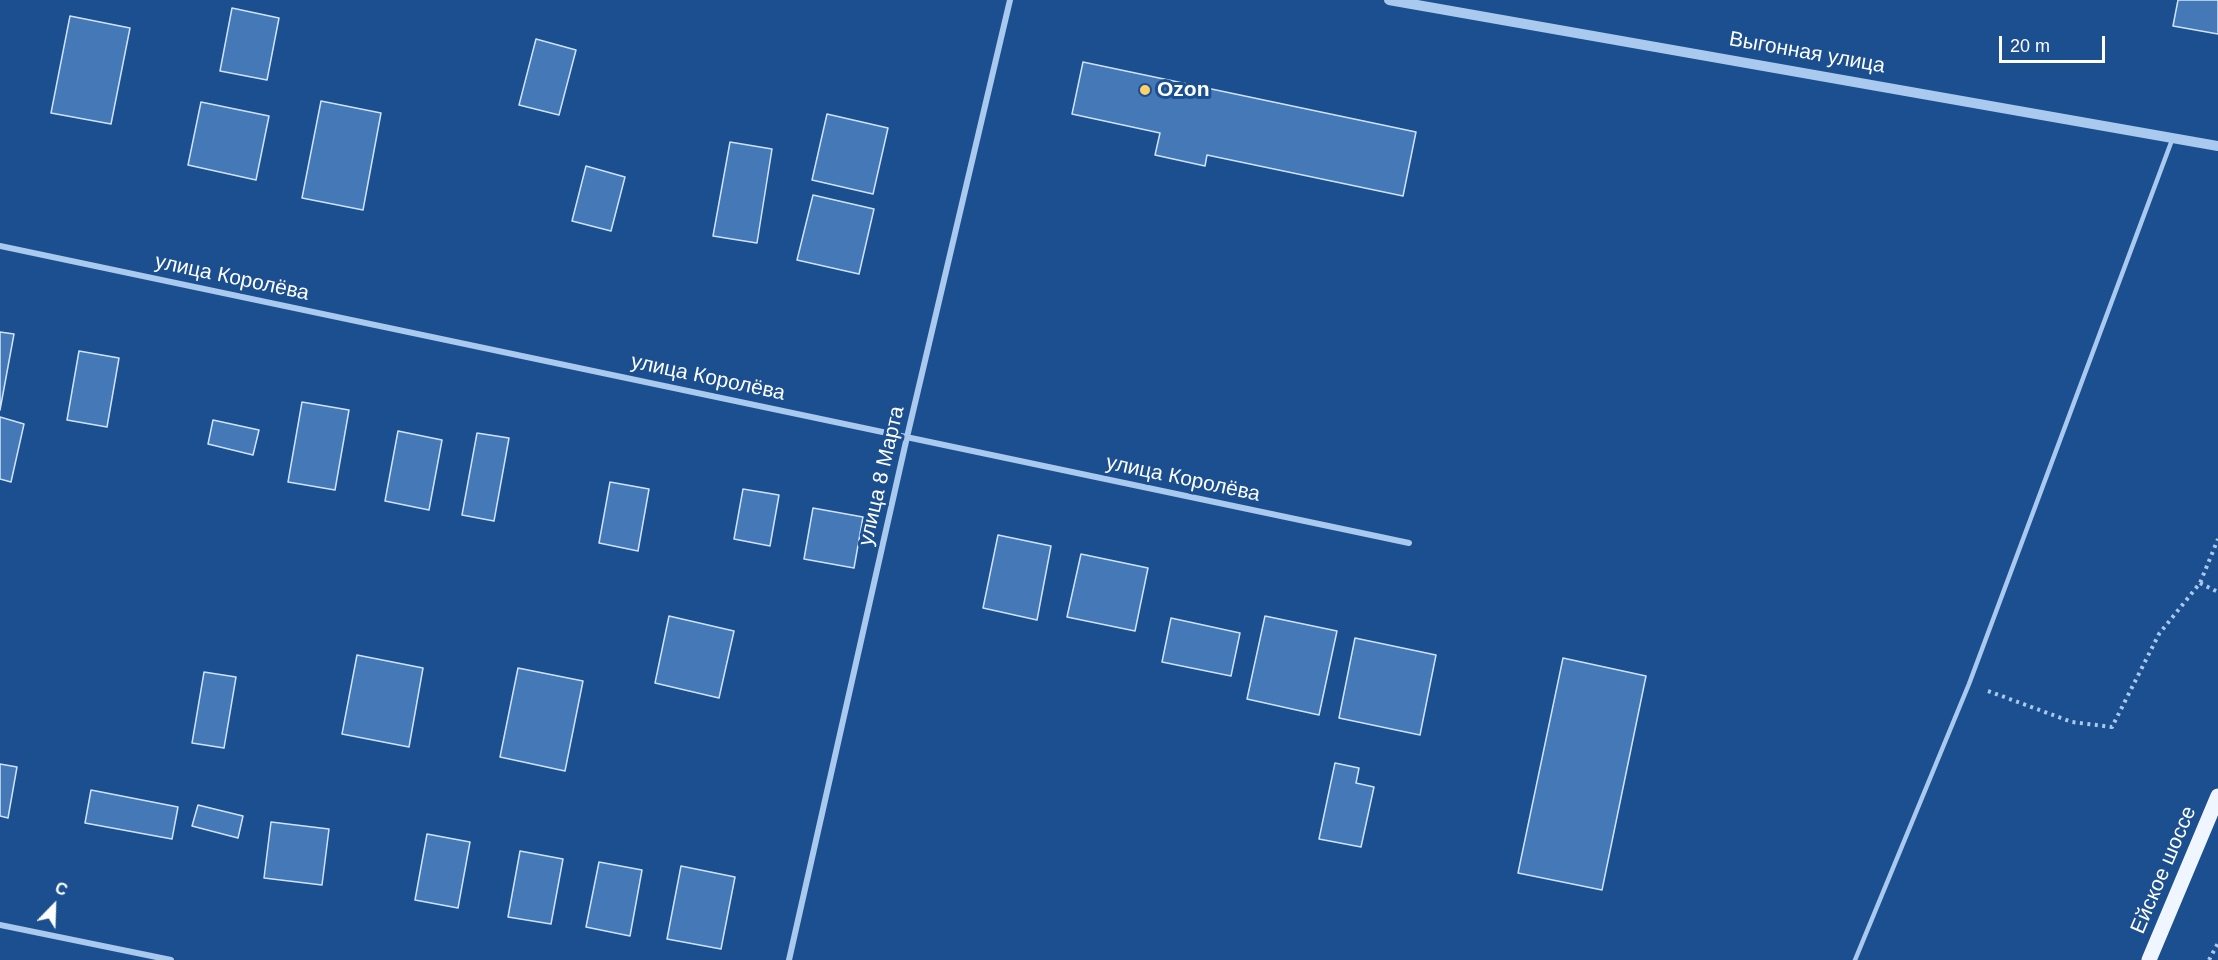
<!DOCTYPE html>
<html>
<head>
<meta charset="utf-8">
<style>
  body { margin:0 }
  #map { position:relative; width:2218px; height:960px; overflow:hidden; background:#1b4f8f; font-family:Helvetica,sans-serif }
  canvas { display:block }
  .north { position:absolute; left:24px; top:876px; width:60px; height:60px; -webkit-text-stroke:4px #1b4f8f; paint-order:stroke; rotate:23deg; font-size:16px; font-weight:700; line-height:24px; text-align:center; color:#fff }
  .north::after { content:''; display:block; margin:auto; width:21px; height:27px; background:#fff; clip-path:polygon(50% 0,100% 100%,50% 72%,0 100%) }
  .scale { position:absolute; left:1999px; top:36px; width:106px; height:27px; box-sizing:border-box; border:3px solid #fff; border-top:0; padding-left:8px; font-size:18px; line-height:21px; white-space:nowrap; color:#fff; -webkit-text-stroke:4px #1b4f8f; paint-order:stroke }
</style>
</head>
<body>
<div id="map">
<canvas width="2218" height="960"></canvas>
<div class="north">С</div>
<div class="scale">20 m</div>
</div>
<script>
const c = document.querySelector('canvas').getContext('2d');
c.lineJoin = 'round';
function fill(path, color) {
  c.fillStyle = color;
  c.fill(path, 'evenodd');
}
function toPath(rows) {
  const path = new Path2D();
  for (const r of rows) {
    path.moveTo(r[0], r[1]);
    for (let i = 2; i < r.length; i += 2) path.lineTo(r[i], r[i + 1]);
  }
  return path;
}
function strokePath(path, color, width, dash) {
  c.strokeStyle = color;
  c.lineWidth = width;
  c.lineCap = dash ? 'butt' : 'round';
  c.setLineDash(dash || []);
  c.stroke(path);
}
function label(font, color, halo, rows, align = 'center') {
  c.font = font + ' Helvetica,sans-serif';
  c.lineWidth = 6;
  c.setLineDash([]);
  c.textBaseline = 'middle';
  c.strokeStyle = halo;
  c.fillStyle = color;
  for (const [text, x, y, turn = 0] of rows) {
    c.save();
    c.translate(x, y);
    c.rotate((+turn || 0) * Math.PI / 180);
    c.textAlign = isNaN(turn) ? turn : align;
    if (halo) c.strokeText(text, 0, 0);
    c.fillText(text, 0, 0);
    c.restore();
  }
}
const building = toPath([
  [2178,0,2218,0,2218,34,2173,26,2178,0],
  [232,8,279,18,267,80,220,71,232,8],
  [70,16,130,28,111,124,51,113,70,16],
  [536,39,576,50,559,115,519,105,536,39],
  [1083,62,1416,132,1403,196,1207,155,1205,166,1155,155,1160,133,1072,114,1083,62],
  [321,101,381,113,363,210,302,198,321,101],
  [201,102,269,116,256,180,188,165,201,102],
  [827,114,888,128,873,194,812,180,827,114],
  [730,142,772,149,757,243,713,236,730,142],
  [586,166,625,177,611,231,572,221,586,166],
  [813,195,874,209,859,274,797,260,813,195],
  [0,332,14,334,0,410,0,332],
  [79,351,119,358,107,427,67,420,79,351],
  [302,402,349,410,335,490,288,482,302,402],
  [0,417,24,424,11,482,0,479,0,417],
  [213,420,259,430,253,455,208,444,213,420],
  [398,431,442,440,429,510,385,501,398,431],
  [477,433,509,438,494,521,462,515,477,433],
  [610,482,649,489,638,551,599,543,610,482],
  [743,489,779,495,770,546,734,539,743,489],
  [813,508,863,517,854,568,804,559,813,508],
  [998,535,1051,546,1037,620,983,608,998,535],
  [1081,554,1148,568,1135,631,1067,617,1081,554],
  [669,616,734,631,719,698,655,683,669,616],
  [1265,616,1337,631,1319,715,1247,699,1265,616],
  [1171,618,1240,633,1231,676,1162,662,1171,618],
  [1355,638,1436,655,1420,735,1339,718,1355,638],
  [357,655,423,668,409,747,342,734,357,655],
  [1563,658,1646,676,1602,890,1518,873,1563,658],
  [518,668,583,681,565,771,500,757,518,668],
  [204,672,236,677,224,748,192,743,204,672],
  [1335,763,1359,768,1356,783,1374,787,1361,847,1319,839,1335,763],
  [0,764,17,767,8,818,0,816,0,764],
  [91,790,178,807,172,839,85,823,91,790],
  [198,805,243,816,238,838,192,826,198,805],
  [271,822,329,829,322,885,264,878,271,822],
  [427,834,470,842,458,908,415,900,427,834],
  [520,851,563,859,551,924,508,917,520,851],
  [599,862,642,870,630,936,586,927,599,862],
  [681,866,735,877,721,949,667,939,681,866]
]);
const path = toPath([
  [2200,583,2218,592],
  [1988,691,2072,722,2112,727,2159,634,2200,583,2218,539],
  [2209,960,2218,943]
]);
const service = toPath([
  [1855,960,1969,684,2172,140]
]);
const minor = toPath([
  [0,246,1409,543],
  [0,925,171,960],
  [789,960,907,437,1010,0]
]);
const tertiary = toPath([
  [1389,0,2218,146]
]);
const primary = toPath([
  [2149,960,2218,796]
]);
const markers = [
  [1145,90,6,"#ffd166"]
];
const streetNames = [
  ["Выгонная улица",1807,53,10],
  ["улица Королёва",232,278,12],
  ["улица Королёва",708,378,12],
  ["улица 8 Марта",882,476,-77],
  ["улица Королёва",1183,479,12],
  ["Ейское шоссе",2164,870,-67]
];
const poiNames = [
  ["Ozon",1157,90]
];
fill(building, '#4478b7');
strokePath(building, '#cfe3fa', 1.5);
strokePath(path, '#a9c9ee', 4, [3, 4.5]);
strokePath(service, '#a9c9ee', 4.5);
strokePath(minor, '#a9c9ee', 6);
strokePath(tertiary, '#a9c9ee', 10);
strokePath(primary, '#f0f6ff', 15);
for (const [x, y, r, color] of markers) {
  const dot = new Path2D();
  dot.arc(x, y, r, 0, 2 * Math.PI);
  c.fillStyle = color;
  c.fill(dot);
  strokePath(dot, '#1b4f8f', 2);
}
label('21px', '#fff', '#1b4f8f', streetNames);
label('bold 21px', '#fff', '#1b4f8f', poiNames, 'left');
</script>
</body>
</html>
